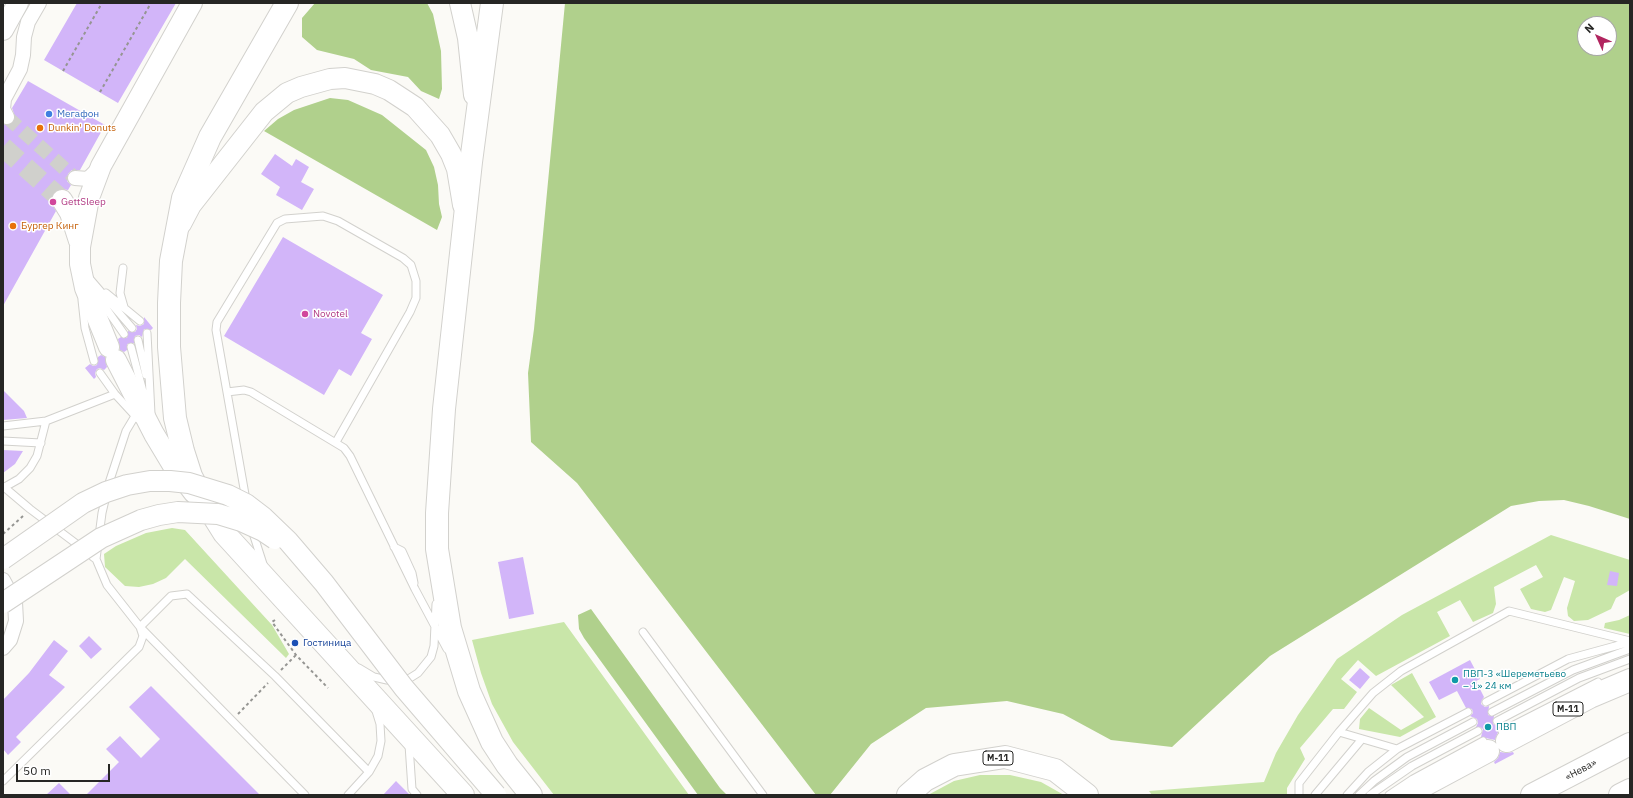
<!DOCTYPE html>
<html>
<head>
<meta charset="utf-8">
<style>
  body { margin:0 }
  #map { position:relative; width:1633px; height:798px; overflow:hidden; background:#fbfaf6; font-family:"IBM Plex Sans",sans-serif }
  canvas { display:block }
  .frame { position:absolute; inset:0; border:4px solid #262624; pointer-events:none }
  .north { position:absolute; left:1577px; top:16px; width:40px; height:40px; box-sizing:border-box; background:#fff; border:1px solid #a8a8a7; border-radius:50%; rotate:315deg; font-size:11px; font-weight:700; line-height:16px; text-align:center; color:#262624 }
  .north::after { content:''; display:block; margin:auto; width:14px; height:18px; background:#b1255f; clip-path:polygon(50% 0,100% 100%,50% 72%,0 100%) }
  .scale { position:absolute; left:16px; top:764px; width:94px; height:18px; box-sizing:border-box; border:2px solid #262624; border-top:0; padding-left:5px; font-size:12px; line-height:14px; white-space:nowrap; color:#262624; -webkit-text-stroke:3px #fff; paint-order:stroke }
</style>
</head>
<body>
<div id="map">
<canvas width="1633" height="798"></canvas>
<div class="frame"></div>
<div class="north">N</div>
<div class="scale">50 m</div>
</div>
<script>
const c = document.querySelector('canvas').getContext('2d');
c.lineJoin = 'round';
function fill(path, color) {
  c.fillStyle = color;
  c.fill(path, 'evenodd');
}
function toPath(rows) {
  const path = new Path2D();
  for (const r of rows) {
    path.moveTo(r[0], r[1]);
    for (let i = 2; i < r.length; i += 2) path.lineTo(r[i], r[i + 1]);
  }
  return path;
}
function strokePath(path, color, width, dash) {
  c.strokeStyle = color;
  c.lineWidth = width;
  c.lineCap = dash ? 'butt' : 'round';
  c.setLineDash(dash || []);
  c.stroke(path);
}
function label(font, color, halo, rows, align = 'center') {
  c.font = font + ' "IBM Plex Sans",sans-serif';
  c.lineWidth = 3;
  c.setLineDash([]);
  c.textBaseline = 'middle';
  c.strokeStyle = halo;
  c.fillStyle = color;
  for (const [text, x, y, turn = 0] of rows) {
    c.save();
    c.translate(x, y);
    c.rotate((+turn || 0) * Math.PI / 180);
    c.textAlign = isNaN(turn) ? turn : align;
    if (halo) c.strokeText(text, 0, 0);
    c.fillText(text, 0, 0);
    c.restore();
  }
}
const green = toPath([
  [172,528,185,530,272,625,289,654,286,658,185,559,166,578,153,584,139,587,125,586,105,567,104,554,116,546,146,533],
  [1551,535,1630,560,1630,590,1616,598,1611,609,1588,620,1574,621,1568,616,1567,608,1575,581,1564,577,1551,610,1545,612,1531,609,1520,589,1543,577,1536,565,1494,587,1496,604,1493,613,1473,622,1460,600,1437,612,1450,636,1376,676,1358,660,1341,679,1357,692,1344,709,1333,709,1300,748,1305,759,1287,788,1287,795,1152,795,1149,791,1264,782,1276,753,1298,715,1337,659,1402,615],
  [1630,615,1630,634,1604,628,1605,623,1619,620],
  [564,622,689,795,554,795,513,742,492,704,481,673,472,640],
  [1412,673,1436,717,1400,737,1359,729,1360,719,1369,708,1401,730,1424,717,1391,685],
  [980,775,1010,775,1041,782,1064,795,928,795,954,781]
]);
const forest = toPath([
  [315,3,427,3,433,14,441,51,442,89,439,99,421,91,408,77,371,70,354,59,317,50,302,37,302,18],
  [565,3,1630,3,1630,519,1589,506,1564,500,1539,501,1511,506,1270,656,1172,747,1111,740,1063,714,1007,701,926,708,871,744,830,795,816,795,577,483,531,442,528,373,534,329],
  [1585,24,1609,24,1609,48,1585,48],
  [330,98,348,100,382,115,426,150,434,167,438,185,439,204,442,217,437,230,264,131,278,119,294,110],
  [591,609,720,788,727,795,698,795,584,638,579,629,578,615]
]);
const building = toPath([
  [77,3,176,3,118,103,44,60],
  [28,81,105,125,80,170,72,170,68,174,67,181,71,185,68,190,61,189,52,194,51,201,56,211,3,306,3,124,10,125,14,121,15,117,12,108],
  [275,154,292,166,296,159,309,167,301,182,314,189,302,210,276,195,280,187,261,174],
  [283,237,383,295,361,333,372,339,351,376,339,369,324,395,224,336],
  [144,317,153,328,151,330,144,329,142,337,139,335,135,336,134,343,127,344,127,350,124,352,120,350,118,339,121,337,127,338,128,331,135,332,137,329,136,325,140,326,144,324],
  [101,355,105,357,107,367,104,370,100,368,97,369,95,373,96,377,94,379,85,368,90,364,93,366,97,365,98,357],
  [3,390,24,411,27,418,3,420],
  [3,450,23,451,15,464,3,473],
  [523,557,534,614,509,619,498,562],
  [1610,571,1619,573,1617,586,1607,585],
  [89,636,102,649,91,659,79,646],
  [54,640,68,651,49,675,65,687,16,737,21,742,8,755,3,749,3,700,29,673],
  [1470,660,1480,679,1476,681,1484,697,1482,700,1481,704,1485,707,1489,706,1488,715,1494,716,1493,724,1500,727,1495,740,1481,737,1483,729,1480,727,1476,727,1478,723,1477,719,1470,716,1473,713,1472,709,1466,708,1457,691,1439,700,1429,682],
  [1360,668,1370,677,1360,689,1349,680],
  [151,686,260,795,86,795,119,762,106,749,120,736,141,758,160,739,129,707],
  [1500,752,1507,753,1513,752,1514,754,1495,764,1494,762,1498,758],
  [396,781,410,795,383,795],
  [59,783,71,795,46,795]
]);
const streetTunnel = toPath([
  [7,117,75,178]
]);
const secondaryTunnel = toPath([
  [3,147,62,200]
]);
const path = toPath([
  [63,71,102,3],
  [100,92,151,3],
  [3,534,23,516],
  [275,620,272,622,296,655,328,688],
  [281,670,296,655],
  [238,714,268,683]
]);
const lane = toPath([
  [123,268,120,293,124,307],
  [89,278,132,328],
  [106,293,140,321],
  [96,294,124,334],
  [82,300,85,328,94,361],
  [147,333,151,414],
  [138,340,146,375],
  [131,347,145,399],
  [100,373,115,394,138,419],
  [227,392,244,390,251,392,344,448,350,456,415,589,447,649],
  [3,426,46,421,115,394],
  [3,441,41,443],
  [4,487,30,509,82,548],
  [3,488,19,479,30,468,37,456,46,421],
  [246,500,216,330,217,322,277,223,285,219,323,216,338,221,403,258,411,265,416,281,416,298,410,312,336,442],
  [252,530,263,564],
  [394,547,402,551,412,573,414,583],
  [93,557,96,559,102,513,109,483,126,431,135,416],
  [643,632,763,795],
  [359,668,374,677,387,680,399,681,410,678,418,673,431,657,434,646,436,604],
  [1486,702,1568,659,1630,642],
  [1492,712,1573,670,1630,649],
  [1497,721,1579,678,1630,659],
  [1502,731,1598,682],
  [1339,732,1373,693,1401,671,1509,611,1630,641],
  [409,745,412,789,417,795],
  [369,772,378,756,381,741,380,724,376,711],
  [3,781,139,647,143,636,140,627,107,585,96,559],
  [305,795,140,627,171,596,187,594,275,676,369,772,348,795],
  [1299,795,1299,783,1339,732,1397,749],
  [1315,795,1362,739],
  [1347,795,1368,772,1397,749,1468,712],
  [1359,795,1374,781,1407,757,1473,722],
  [1370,795,1412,766,1478,731],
  [1389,795,1413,779,1483,741]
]);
const street = toPath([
  [7,117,3,109,4,99,20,69,23,55,24,37,28,22,39,3],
  [75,178,88,179,99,168],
  [3,580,15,602,16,621,10,640,3,648]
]);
const secondary = toPath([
  [460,3,468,38,474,95],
  [3,30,18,3],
  [62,200,70,213,79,241],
  [181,224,191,205,264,112,287,93,301,87,330,79,345,78,375,84,389,90,415,107,440,135,451,154,457,169,463,205],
  [109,347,85,288,80,264,80,247,89,198,101,166,192,3],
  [116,360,154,434,172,464,194,493]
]);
const primary = toPath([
  [287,3,210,137,183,198,171,261,169,303,169,347,175,418,183,451,191,476,204,501,224,533,463,795],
  [492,3,471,162,444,409,437,513,437,549,450,628,469,691,492,742,507,765,531,795],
  [1507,741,1590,697,1630,680],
  [908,795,925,780,954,765,1005,757,1055,770,1087,795],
  [1406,795,1488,751]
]);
const highway = toPath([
  [1532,795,1630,744],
  [1620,795,1630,790]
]);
const secondaryBridge = toPath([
  [3,559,83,503,106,492,127,485,150,481,170,481,189,483,228,495,246,504,263,517,288,541,324,583,404,688,496,795],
  [3,603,101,538,141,520,159,515,178,512,218,514,241,521,263,531,275,539]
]);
const markers = [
  [49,114,4,"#3f7fe0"],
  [40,128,4,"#e8710a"],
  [53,202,4,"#d1479c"],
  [13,226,4,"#e8710a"],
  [305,314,4,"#d1479c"],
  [295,643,4,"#1a4fb4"],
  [1455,680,4,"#0f9aa8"],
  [1488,727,4,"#0f9aa8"]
];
const shields = [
  [1568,709,30],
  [998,758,30]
];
const shieldNames = [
  ["М-11",1568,709],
  ["М-11",998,758]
];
const shopNames = [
  ["Мегафон",57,114]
];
const foodNames = [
  ["Dunkin' Donuts",48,128],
  ["Бургер Кинг",21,226]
];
const hotelNames = [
  ["GettSleep",61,202],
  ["Novotel",313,314]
];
const transitNames = [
  ["Гостиница",303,643]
];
const cultureNames = [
  ["ПВП-3 «Шереметьево",1463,674],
  ["– 1» 24 км",1463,686],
  ["ПВП",1496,727]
];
const streetNames = [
  ["«Нева»",1581,770,-28]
];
fill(green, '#c9e6a9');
fill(forest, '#b0d08c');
fill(building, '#d2b5f9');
strokePath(streetTunnel, '#d0d0cc', 14, [14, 7]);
strokePath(secondaryTunnel, '#d0d0cc', 20, [20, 10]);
strokePath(lane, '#d2d1cd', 9);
strokePath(street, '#d2d1cd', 16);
strokePath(secondary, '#d2d1cd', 22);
strokePath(primary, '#d2d1cd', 24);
strokePath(highway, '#d2d1cd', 24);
strokePath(path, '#959592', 2, [3, 3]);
strokePath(lane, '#fff', 7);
strokePath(street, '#fff', 14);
strokePath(secondary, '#fff', 20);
strokePath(primary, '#fff', 22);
strokePath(highway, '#fff', 22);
strokePath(secondaryBridge, '#d2d1cd', 22, []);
strokePath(secondaryBridge, '#fff', 20);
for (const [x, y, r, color] of markers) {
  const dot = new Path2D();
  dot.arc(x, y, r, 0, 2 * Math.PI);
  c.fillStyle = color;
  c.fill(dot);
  strokePath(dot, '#fff', 1.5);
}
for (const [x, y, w] of shields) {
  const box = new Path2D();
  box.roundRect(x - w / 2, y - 7, w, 14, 3);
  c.fillStyle = '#fff';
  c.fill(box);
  strokePath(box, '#262624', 1);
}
label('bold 9px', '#262624', null, shieldNames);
label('10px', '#366cbe', '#fff', shopNames, 'left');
label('10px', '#c56008', '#fff', foodNames, 'left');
label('10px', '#b23c85', '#fff', hotelNames, 'left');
label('10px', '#164399', '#fff', transitNames, 'left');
label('10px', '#0d838f', '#fff', cultureNames, 'left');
label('10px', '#262624', '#fff', streetNames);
</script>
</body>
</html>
